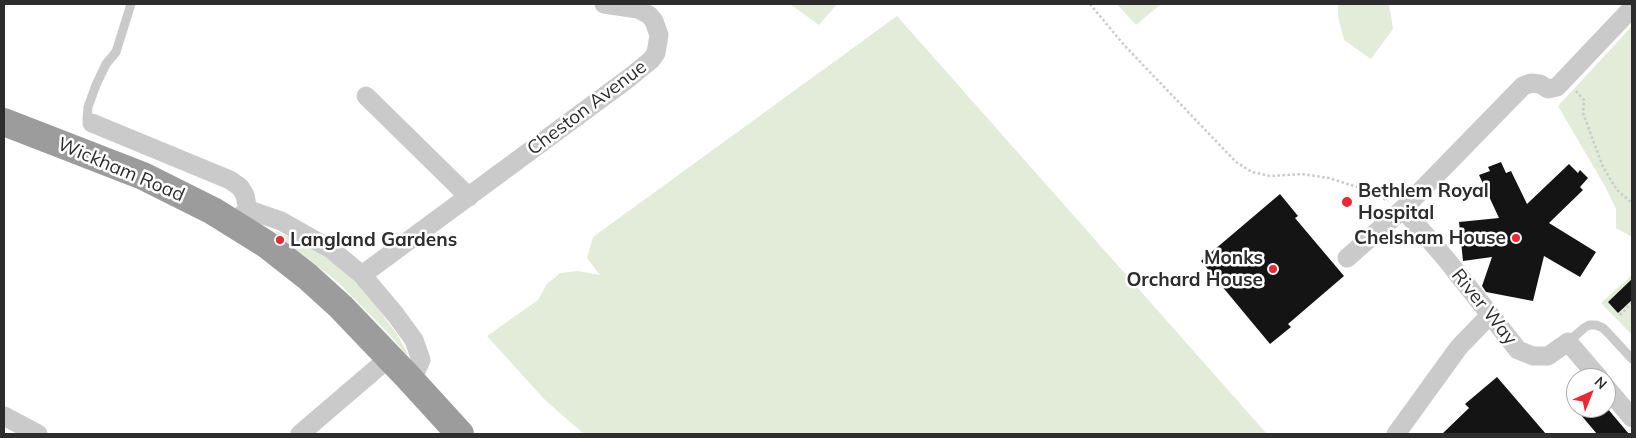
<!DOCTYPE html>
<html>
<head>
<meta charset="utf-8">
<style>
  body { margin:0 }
  #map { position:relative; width:1636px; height:438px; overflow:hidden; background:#fff; font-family:Mulish,sans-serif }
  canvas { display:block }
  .frame { position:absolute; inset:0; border:5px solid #2d2d2d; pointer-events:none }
  .north { position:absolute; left:1566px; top:368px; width:50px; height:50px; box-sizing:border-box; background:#fff; border:1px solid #ababab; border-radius:50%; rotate:44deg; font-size:14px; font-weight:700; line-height:20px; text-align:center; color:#2d2d2d }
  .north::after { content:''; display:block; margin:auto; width:18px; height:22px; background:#ea2935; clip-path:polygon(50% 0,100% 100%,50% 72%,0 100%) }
</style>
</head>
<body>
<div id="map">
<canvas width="1636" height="438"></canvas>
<div class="frame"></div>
<div class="north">N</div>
</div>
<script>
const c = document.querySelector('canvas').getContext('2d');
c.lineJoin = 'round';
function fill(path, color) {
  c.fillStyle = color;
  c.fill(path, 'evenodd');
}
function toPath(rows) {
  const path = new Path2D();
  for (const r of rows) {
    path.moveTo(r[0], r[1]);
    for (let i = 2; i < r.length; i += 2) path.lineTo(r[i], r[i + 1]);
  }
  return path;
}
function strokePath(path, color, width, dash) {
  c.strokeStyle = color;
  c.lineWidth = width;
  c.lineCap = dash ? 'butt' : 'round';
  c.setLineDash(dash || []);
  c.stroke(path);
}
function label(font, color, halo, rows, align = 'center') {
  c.font = font + ' Mulish,sans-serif';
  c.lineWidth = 5;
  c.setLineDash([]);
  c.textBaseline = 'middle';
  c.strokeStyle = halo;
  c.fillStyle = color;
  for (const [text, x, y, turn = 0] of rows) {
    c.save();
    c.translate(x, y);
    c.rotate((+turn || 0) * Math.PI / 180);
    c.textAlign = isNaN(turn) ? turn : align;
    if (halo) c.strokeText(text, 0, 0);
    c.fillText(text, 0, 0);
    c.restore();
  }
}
const green = toPath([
  [790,4,837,4,819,25],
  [1117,4,1161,4,1136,25],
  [1338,4,1389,4,1393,29,1371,59,1344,40,1338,16],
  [897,16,1267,434,584,434,545,400,487,336,538,300,547,284,560,273,578,271,600,275,587,258,593,237],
  [1632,26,1632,237,1616,228,1616,209,1606,188,1558,106],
  [276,231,292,238,325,257,339,266,357,284,375,305,397,334,408,354,406,354,389,334,339,283,276,234],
  [1632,275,1632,335,1601,303]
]);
const building = toPath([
  [1501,162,1506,173,1511,171,1527,204,1569,164,1578,173,1580,170,1588,178,1580,187,1583,190,1549,223,1596,252,1580,277,1544,256,1533,301,1486,292,1482,286,1492,257,1463,261,1459,222,1499,218,1479,175,1490,171,1488,167],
  [1280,194,1298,216,1295,218,1344,276,1288,324,1291,327,1270,344,1201,261],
  [1632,279,1632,300,1618,313,1608,302],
  [1497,377,1546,434,1442,434,1469,408,1465,404],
  [1575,408,1607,408,1629,434,1597,434]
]);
const path = toPath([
  [1090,4,1124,45,1236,162,1252,172,1270,176,1302,174,1329,178,1370,191,1388,201],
  [1576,91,1584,100,1583,113,1603,167,1617,190,1632,203],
  [1620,315,1632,303]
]);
const service = toPath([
  [92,123,87,119,88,107,96,85,106,64,116,52,131,4],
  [1568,342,1584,328,1589,325,1596,325,1603,328,1609,334,1632,359]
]);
const minor = toPath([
  [366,96,469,197],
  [92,123,230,180,240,187,245,195,248,211],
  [1403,209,1446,259,1518,350,1533,356,1548,356,1568,342,1599,378],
  [234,224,240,216,248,211,255,212,281,221,332,250,362,275,395,314,414,340,421,360,417,369,408,377],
  [1347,258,1403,209,1523,86,1531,83,1540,84,1548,89,1557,87,1632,8],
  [362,275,629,78,651,60,656,53,659,35,654,21,649,15,638,9,604,4],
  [1606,387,1632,418],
  [4,416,38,434],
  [300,434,390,357],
  [1396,434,1459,347,1490,315]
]);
const trunk = toPath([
  [4,122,143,176,213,211,266,244,308,277,341,307,408,377,460,434]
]);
const markers = [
  [1347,202,6,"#ea2935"],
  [1516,238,5,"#ea2935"],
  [280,240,5,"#ea2935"],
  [1273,269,5,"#ea2935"]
];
const streetNames = [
  ["Cheston Avenue",587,108,-37],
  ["Wickham Road",121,170,23],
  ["River Way",1484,307,51]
];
const poiNames = [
  ["Bethlem Royal",1358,191],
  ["Hospital",1358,213],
  ["Chelsham House",1506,238,"right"],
  ["Langland Gardens",290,240],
  ["Monks",1263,258,"right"],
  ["Orchard House",1263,280,"right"]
];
fill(green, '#e3ebd9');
fill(building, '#141414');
strokePath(path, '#cacaca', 2.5, [2.5, 2.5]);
strokePath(service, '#cacaca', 9);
strokePath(minor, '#cacaca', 19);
strokePath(trunk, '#9c9c9c', 28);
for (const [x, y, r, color] of markers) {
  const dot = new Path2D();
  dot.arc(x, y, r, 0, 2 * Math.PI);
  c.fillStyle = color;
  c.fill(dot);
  strokePath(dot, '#fff', 2);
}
label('19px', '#2d2d2d', '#fff', streetNames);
label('bold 19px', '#2d2d2d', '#fff', poiNames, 'left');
</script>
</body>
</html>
